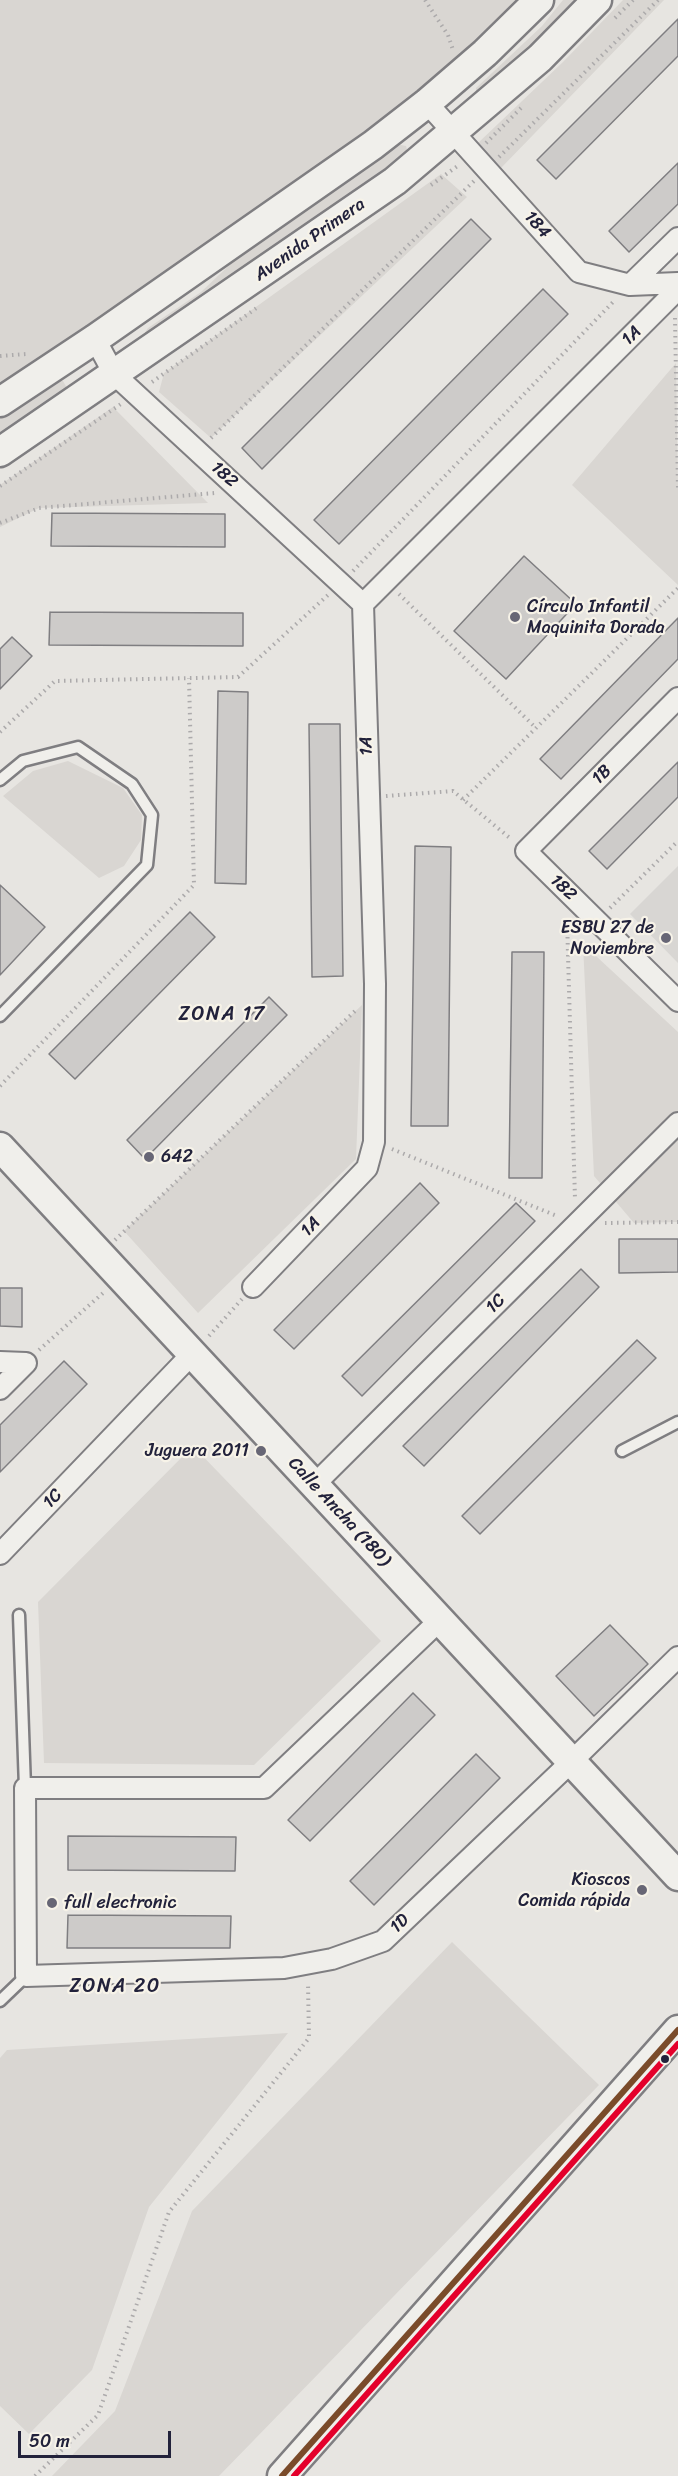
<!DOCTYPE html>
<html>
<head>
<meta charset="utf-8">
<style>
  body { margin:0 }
  #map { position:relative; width:678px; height:2476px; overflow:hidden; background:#e7e5e1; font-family:Sriracha,sans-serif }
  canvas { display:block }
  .scale { position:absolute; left:18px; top:2431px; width:153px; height:27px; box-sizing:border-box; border:3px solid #22223b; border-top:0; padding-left:8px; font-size:18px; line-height:21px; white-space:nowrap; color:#22223b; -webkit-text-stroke:4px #f7f3e8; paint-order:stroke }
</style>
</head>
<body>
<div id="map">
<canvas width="678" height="2476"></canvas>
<div class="scale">50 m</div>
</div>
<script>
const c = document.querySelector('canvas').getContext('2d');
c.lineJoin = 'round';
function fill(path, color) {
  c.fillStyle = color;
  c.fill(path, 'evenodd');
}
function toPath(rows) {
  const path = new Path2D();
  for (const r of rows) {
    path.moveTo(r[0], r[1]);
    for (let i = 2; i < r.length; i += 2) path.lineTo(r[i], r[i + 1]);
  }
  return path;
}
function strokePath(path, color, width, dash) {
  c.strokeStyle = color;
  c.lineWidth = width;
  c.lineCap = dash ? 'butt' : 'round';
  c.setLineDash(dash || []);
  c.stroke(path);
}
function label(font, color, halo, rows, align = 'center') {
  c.font = font + ' Sriracha,sans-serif';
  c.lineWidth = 4.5;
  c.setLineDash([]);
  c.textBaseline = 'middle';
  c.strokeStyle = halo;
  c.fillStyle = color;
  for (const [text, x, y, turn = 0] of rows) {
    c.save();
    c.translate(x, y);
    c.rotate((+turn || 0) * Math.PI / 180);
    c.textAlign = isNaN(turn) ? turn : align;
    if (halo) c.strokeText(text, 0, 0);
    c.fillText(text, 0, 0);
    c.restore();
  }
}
const built = toPath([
  [678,866,678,963,630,914]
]);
const green = toPath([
  [0,0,530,0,423,107,0,394],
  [563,0,582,0,482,94,476,94,476,88,542,26],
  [623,0,664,0,501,168,478,143,563,62],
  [396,144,406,146,408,153,401,163,146,339,144,334,148,328,201,292,239,256],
  [441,174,467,197,211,438,159,392,164,373],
  [676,363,678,489,678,585,572,485],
  [56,381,63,381,67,388,64,396,0,439,0,418],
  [113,407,208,503,39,508,0,527,0,485],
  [68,761,123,788,142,815,141,840,124,866,99,878,3,796,33,771],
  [583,944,678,1032,678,1222,634,1223,594,1176],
  [362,1005,356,1159,198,1313,124,1231],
  [193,1446,381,1641,254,1765,44,1763,38,1602],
  [452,1942,599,2085,219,2476,52,2476,115,2411,192,2211],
  [288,2033,149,2207,92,2370,29,2434,0,2406,0,2058,7,2050]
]);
const building = toPath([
  [678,19,678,56,556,179,537,160,678,19],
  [678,163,678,204,629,252,609,231,678,163],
  [471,219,491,239,262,469,242,448,471,219],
  [543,289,568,314,339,544,314,520,543,289],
  [52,513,225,514,225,547,51,546,52,513],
  [524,556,576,604,506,679,454,631,524,556],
  [50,612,243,613,243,646,49,645,50,612],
  [678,618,678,659,561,779,540,759,678,618],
  [12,637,32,656,0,689,0,649,12,637],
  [218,691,248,692,246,884,215,883,218,691],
  [309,724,340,724,343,976,312,977,309,724],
  [678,762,678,797,607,869,589,851,678,762],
  [415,846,451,847,448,1126,411,1126,415,846],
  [0,885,45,927,0,975,0,885],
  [190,912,215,937,75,1079,49,1054,190,912],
  [512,952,544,952,542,1178,509,1178,512,952],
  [269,997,287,1015,145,1159,127,1140,269,997],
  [420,1183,439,1203,294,1349,274,1330,420,1183],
  [516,1203,535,1221,362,1396,342,1376,516,1203],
  [619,1239,678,1239,678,1272,619,1273,619,1239],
  [581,1269,599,1287,424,1466,403,1446,581,1269],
  [0,1288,22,1288,22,1327,0,1326,0,1288],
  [637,1340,656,1358,480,1534,462,1516,637,1340],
  [64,1361,87,1384,0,1472,0,1425,64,1361],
  [610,1625,648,1664,594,1716,556,1676,610,1625],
  [413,1693,435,1715,310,1841,288,1820,413,1693],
  [476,1754,500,1778,374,1905,350,1881,476,1754],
  [68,1836,236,1837,235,1871,68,1870,68,1836],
  [68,1915,231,1916,230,1948,67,1948,68,1915]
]);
const path = toPath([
  [425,0,448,35,453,50],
  [615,18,633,0],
  [486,143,521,108],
  [499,157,658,0],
  [431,185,459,165],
  [675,318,678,489],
  [0,356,26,354],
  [152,382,258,307],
  [211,438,474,181],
  [0,486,121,404],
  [0,523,39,508,215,493],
  [353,571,615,300],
  [399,594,536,728],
  [0,732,55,681,238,677,328,595],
  [386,796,453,791,511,839],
  [463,800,678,588],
  [610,908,678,841],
  [567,919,575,1199],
  [0,1086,194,885,189,678],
  [392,1149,557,1216],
  [605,1223,678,1222],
  [115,1240,355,1011],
  [209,1336,242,1299],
  [39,1350,103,1293],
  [35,2476,98,2415,169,2212,309,2038,308,1983]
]);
const lane = toPath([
  [0,780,23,761,78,747,132,784,152,815,147,865,0,1016],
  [622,1451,678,1422],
  [19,1615,25,1788],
  [0,2001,26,1976]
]);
const street = toPath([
  [427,103,579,272,630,285,678,283],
  [630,285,678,238],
  [95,339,114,374,363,604],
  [678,698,526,851,678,1001],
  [253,1287,367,1168,374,1142,375,984,363,604,678,289],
  [0,1362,26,1363,0,1389],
  [314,1485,678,1123],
  [0,1554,192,1354],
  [440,1620,264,1788,25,1788,26,1976,284,1968,332,1959,383,1941,571,1762,678,1657]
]);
const secondary = toPath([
  [0,402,95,339,373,145,427,103,485,53,539,0],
  [0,452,395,181,540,58,597,0],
  [0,1147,678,1876],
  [282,2476,678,2030]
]);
const bus1 = toPath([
  [282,2476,678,2030]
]);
const bus2 = toPath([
  [294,2476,678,2044]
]);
const markers = [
  [515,617,6,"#676675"],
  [666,938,6,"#676675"],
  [149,1157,6,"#676675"],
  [261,1451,6,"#676675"],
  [642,1890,6,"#676675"],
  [52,1903,6,"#676675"],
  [665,2059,5,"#22223b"]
];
const streetNames = [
  ["184",537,225,48],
  ["Avenida Primera",310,240,-35],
  ["1A",632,336,-45],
  ["182",224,475,43],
  ["1A",367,746,-92],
  ["1B",602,775,-45],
  ["182",563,888,44],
  ["1A",311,1227,-46],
  ["1C",496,1304,-45],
  ["1C",53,1499,-46],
  ["Calle Ancha (180)",339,1512,47],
  ["1D",400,1924,-44]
];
const poiNames = [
  ["Círculo Infantil",527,607],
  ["Maquinita Dorada",527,628],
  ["ESBU 27 de",654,928,"right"],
  ["Noviembre",654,949,"right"],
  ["642",161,1157],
  ["Juguera 2011",249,1451,"right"],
  ["Kioscos",630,1880,"right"],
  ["Comida rápida",630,1901,"right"],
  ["full electronic",64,1903]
];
const neighbourhoodNames = [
  ["ZONA 17",222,1015],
  ["ZONA 20",115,1987]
];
fill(built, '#d8d6d3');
fill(green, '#d9d6d2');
fill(building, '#cdcbc9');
strokePath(building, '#7f7e81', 1.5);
strokePath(lane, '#7f7e81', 15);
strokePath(street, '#7f7e81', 24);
strokePath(secondary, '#7f7e81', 33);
strokePath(path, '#acaaab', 4, [1.5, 4.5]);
strokePath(lane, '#f0efeb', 10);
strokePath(street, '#f0efeb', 20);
strokePath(secondary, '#f0efeb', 28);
strokePath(bus1, '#7a4b2a', 6);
strokePath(bus2, '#e4002b', 6);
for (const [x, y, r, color] of markers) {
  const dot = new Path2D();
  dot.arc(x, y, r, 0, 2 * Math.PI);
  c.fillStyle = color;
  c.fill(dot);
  strokePath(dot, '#f7f3e8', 2);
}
label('18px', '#22223b', '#f7f3e8', streetNames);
label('18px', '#22223b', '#f7f3e8', poiNames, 'left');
c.letterSpacing = '1.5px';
label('20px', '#22223b', '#f7f3e8', neighbourhoodNames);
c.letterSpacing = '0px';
</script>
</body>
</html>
